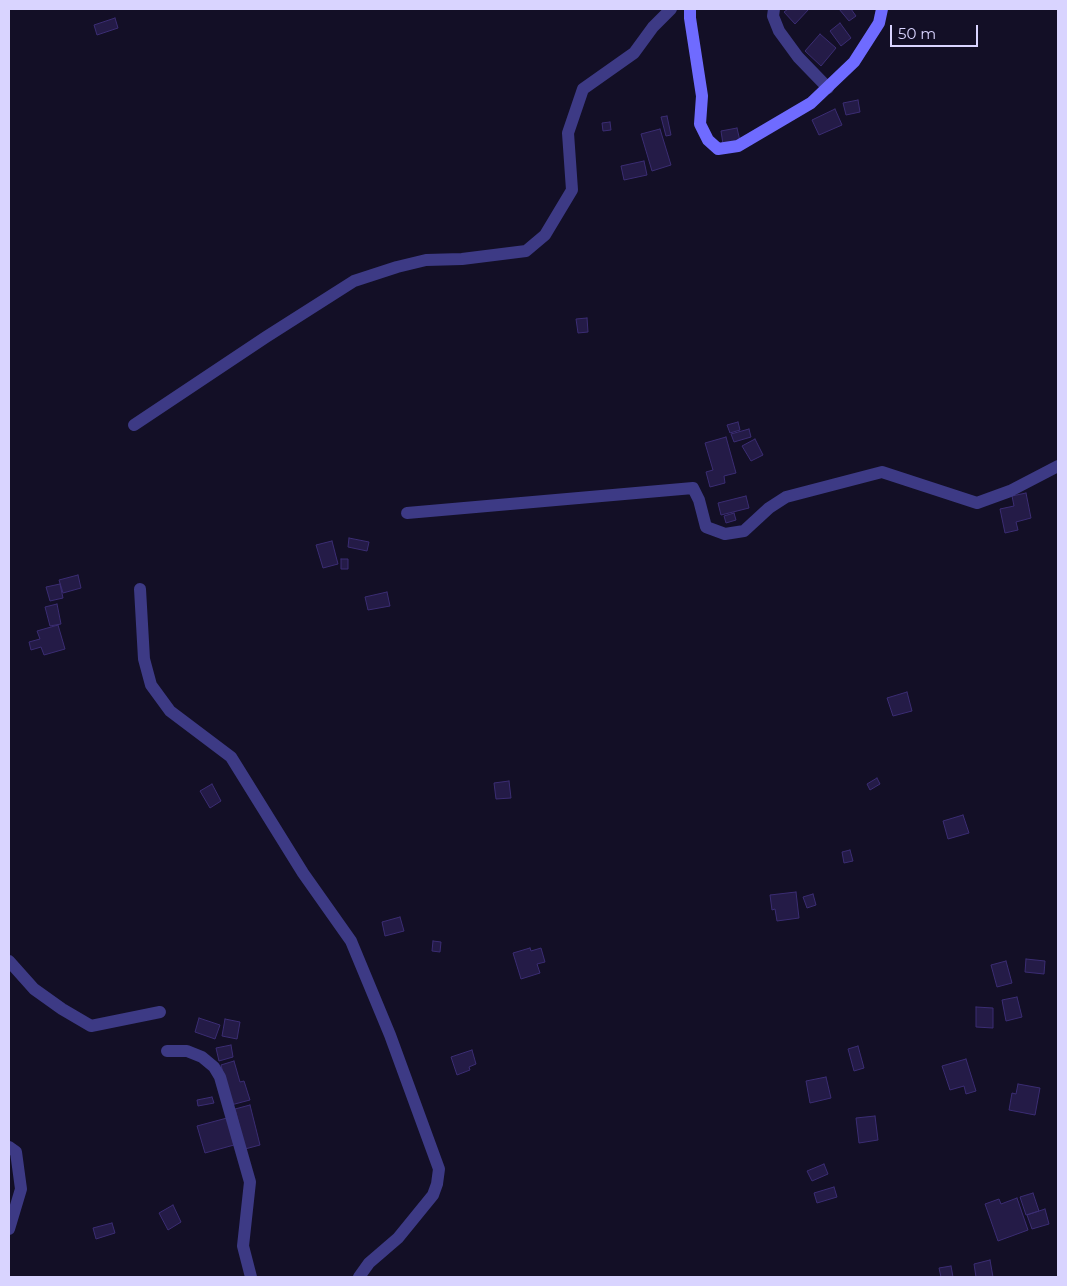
<!DOCTYPE html>
<html>
<head>
<meta charset="utf-8">
<style>
  body { margin:0 }
  #map { position:relative; width:1067px; height:1286px; overflow:hidden; background:#130f26; font-family:Montserrat,sans-serif }
  canvas { display:block }
  .frame { position:absolute; inset:0; border:10px solid #d9d4ff; pointer-events:none }
  .scale { position:absolute; left:890px; top:25px; width:88px; height:22px; box-sizing:border-box; border:2px solid #d9d4ff; border-top:0; padding-left:6px; font-size:15px; line-height:18px; white-space:nowrap; color:#d9d4ff; -webkit-text-stroke:4px #130f26; paint-order:stroke }
</style>
</head>
<body>
<div id="map">
<canvas width="1067" height="1286"></canvas>
<div class="frame"></div>
<div class="scale">50 m</div>
</div>
<script>
const c = document.querySelector('canvas').getContext('2d');
c.lineJoin = 'round';
function fill(path, color) {
  c.fillStyle = color;
  c.fill(path, 'evenodd');
}
function toPath(rows) {
  const path = new Path2D();
  for (const r of rows) {
    path.moveTo(r[0], r[1]);
    for (let i = 2; i < r.length; i += 2) path.lineTo(r[i], r[i + 1]);
  }
  return path;
}
function strokePath(path, color, width, dash) {
  c.strokeStyle = color;
  c.lineWidth = width;
  c.lineCap = dash ? 'butt' : 'round';
  c.setLineDash(dash || []);
  c.stroke(path);
}
const building = toPath([
  [788,9,809,9,795,24,784,12,788,9],
  [839,9,851,9,856,16,849,21,839,9],
  [115,18,118,28,97,35,94,25,115,18],
  [840,23,851,38,841,46,830,31,840,23],
  [820,34,836,48,821,66,805,51,820,34],
  [858,100,860,112,846,115,843,103,858,100],
  [835,109,842,125,819,135,812,120,835,109],
  [667,116,671,135,666,136,661,117,667,116],
  [610,122,611,130,603,131,602,123,610,122],
  [737,128,740,141,723,144,721,131,737,128],
  [660,129,671,165,652,171,641,134,660,129],
  [644,161,647,175,624,180,621,166,644,161],
  [587,318,588,332,578,333,576,319,587,318],
  [738,422,740,430,730,433,727,425,738,422],
  [749,429,751,437,734,442,731,434,749,429],
  [726,437,736,473,724,476,725,483,710,487,706,472,713,470,705,443,726,437],
  [755,439,763,455,751,461,742,446,755,439],
  [1026,493,1031,518,1016,522,1018,530,1005,533,1000,509,1014,506,1012,496,1026,493],
  [746,496,749,508,721,515,718,503,746,496],
  [734,513,736,520,726,523,724,516,734,513],
  [349,538,369,542,367,551,348,547,349,538],
  [332,541,338,564,323,568,316,545,332,541],
  [341,559,348,559,348,569,341,569,341,559],
  [78,575,81,588,63,593,59,580,78,575],
  [60,584,63,598,50,601,46,587,60,584],
  [387,592,390,606,368,610,365,597,387,592],
  [57,604,61,624,50,626,45,607,57,604],
  [58,625,65,649,44,655,41,647,31,650,29,642,40,639,37,631,58,625],
  [907,692,912,711,893,716,887,698,907,692],
  [877,778,880,784,870,790,867,784,877,778],
  [509,781,511,798,496,799,494,783,509,781],
  [212,784,221,801,210,808,200,791,212,784],
  [963,815,969,833,948,839,943,821,963,815],
  [850,850,853,861,844,863,842,852,850,850],
  [796,892,799,918,777,921,775,909,772,910,770,895,796,892],
  [813,894,816,905,807,908,803,897,813,894],
  [400,917,404,931,385,936,382,922,400,917],
  [433,941,441,942,440,952,432,951,433,941],
  [530,948,531,951,541,948,545,962,537,964,540,973,521,979,513,953,530,948],
  [1026,959,1045,961,1044,974,1025,972,1026,959],
  [1006,961,1012,983,997,987,991,965,1006,961],
  [1017,997,1022,1017,1006,1021,1002,1000,1017,997],
  [976,1007,993,1008,993,1028,976,1027,976,1007],
  [199,1018,220,1025,215,1039,195,1032,199,1018],
  [225,1019,240,1022,237,1039,222,1036,225,1019],
  [231,1045,233,1057,219,1061,216,1048,231,1045],
  [858,1046,864,1068,854,1071,848,1049,858,1046],
  [472,1050,476,1064,469,1067,470,1070,457,1075,451,1057,472,1050],
  [966,1059,976,1091,966,1094,964,1086,950,1090,942,1066,966,1059],
  [234,1061,240,1082,244,1081,250,1100,231,1105,221,1065,234,1061],
  [826,1077,831,1098,810,1103,806,1081,826,1077],
  [1018,1084,1040,1088,1035,1115,1009,1110,1012,1093,1016,1094,1018,1084],
  [212,1097,214,1103,198,1106,197,1100,212,1097],
  [250,1105,260,1145,245,1149,235,1109,250,1105],
  [875,1116,878,1140,859,1143,856,1118,875,1116],
  [227,1118,234,1145,205,1153,197,1126,227,1118],
  [824,1164,828,1174,812,1181,807,1171,824,1164],
  [834,1187,837,1197,817,1203,814,1193,834,1187],
  [1033,1193,1039,1211,1026,1215,1020,1197,1033,1193],
  [1017,1198,1028,1230,998,1241,985,1204,999,1199,1001,1204,1017,1198],
  [173,1205,181,1222,168,1230,159,1213,173,1205],
  [1045,1209,1049,1224,1032,1229,1027,1215,1045,1209],
  [112,1223,115,1233,96,1239,93,1228,112,1223],
  [990,1260,993,1277,976,1277,974,1264,990,1260],
  [951,1266,953,1277,941,1277,939,1268,951,1266]
]);
const street = toPath([
  [774,9,773,16,779,31,798,57,828,88],
  [134,425,266,337,354,281,397,267,426,260,462,259,526,251,545,235,572,190,568,133,583,89,634,53,653,27,671,9],
  [407,513,693,488,699,500,706,527,725,534,744,531,769,508,786,497,882,472,977,503,1010,491,1058,466],
  [140,589,144,659,151,685,170,711,231,757,303,873,351,941,390,1035,439,1169,437,1184,433,1195,398,1238,369,1263,359,1277],
  [9,961,34,989,62,1009,91,1026,160,1012],
  [167,1051,187,1051,202,1057,214,1067,220,1077,250,1182,243,1246,251,1277],
  [9,1147,16,1152,21,1189,9,1229]
]);
const secondary = toPath([
  [690,9,690,18,702,96,700,124,708,140,718,149,738,146,811,103,854,62,879,23,882,9]
]);
fill(building, '#241b47');
strokePath(building, '#3b2d73', 1);
strokePath(street, '#3d3a85', 12);
strokePath(secondary, '#6f6bff', 12);
</script>
</body>
</html>
